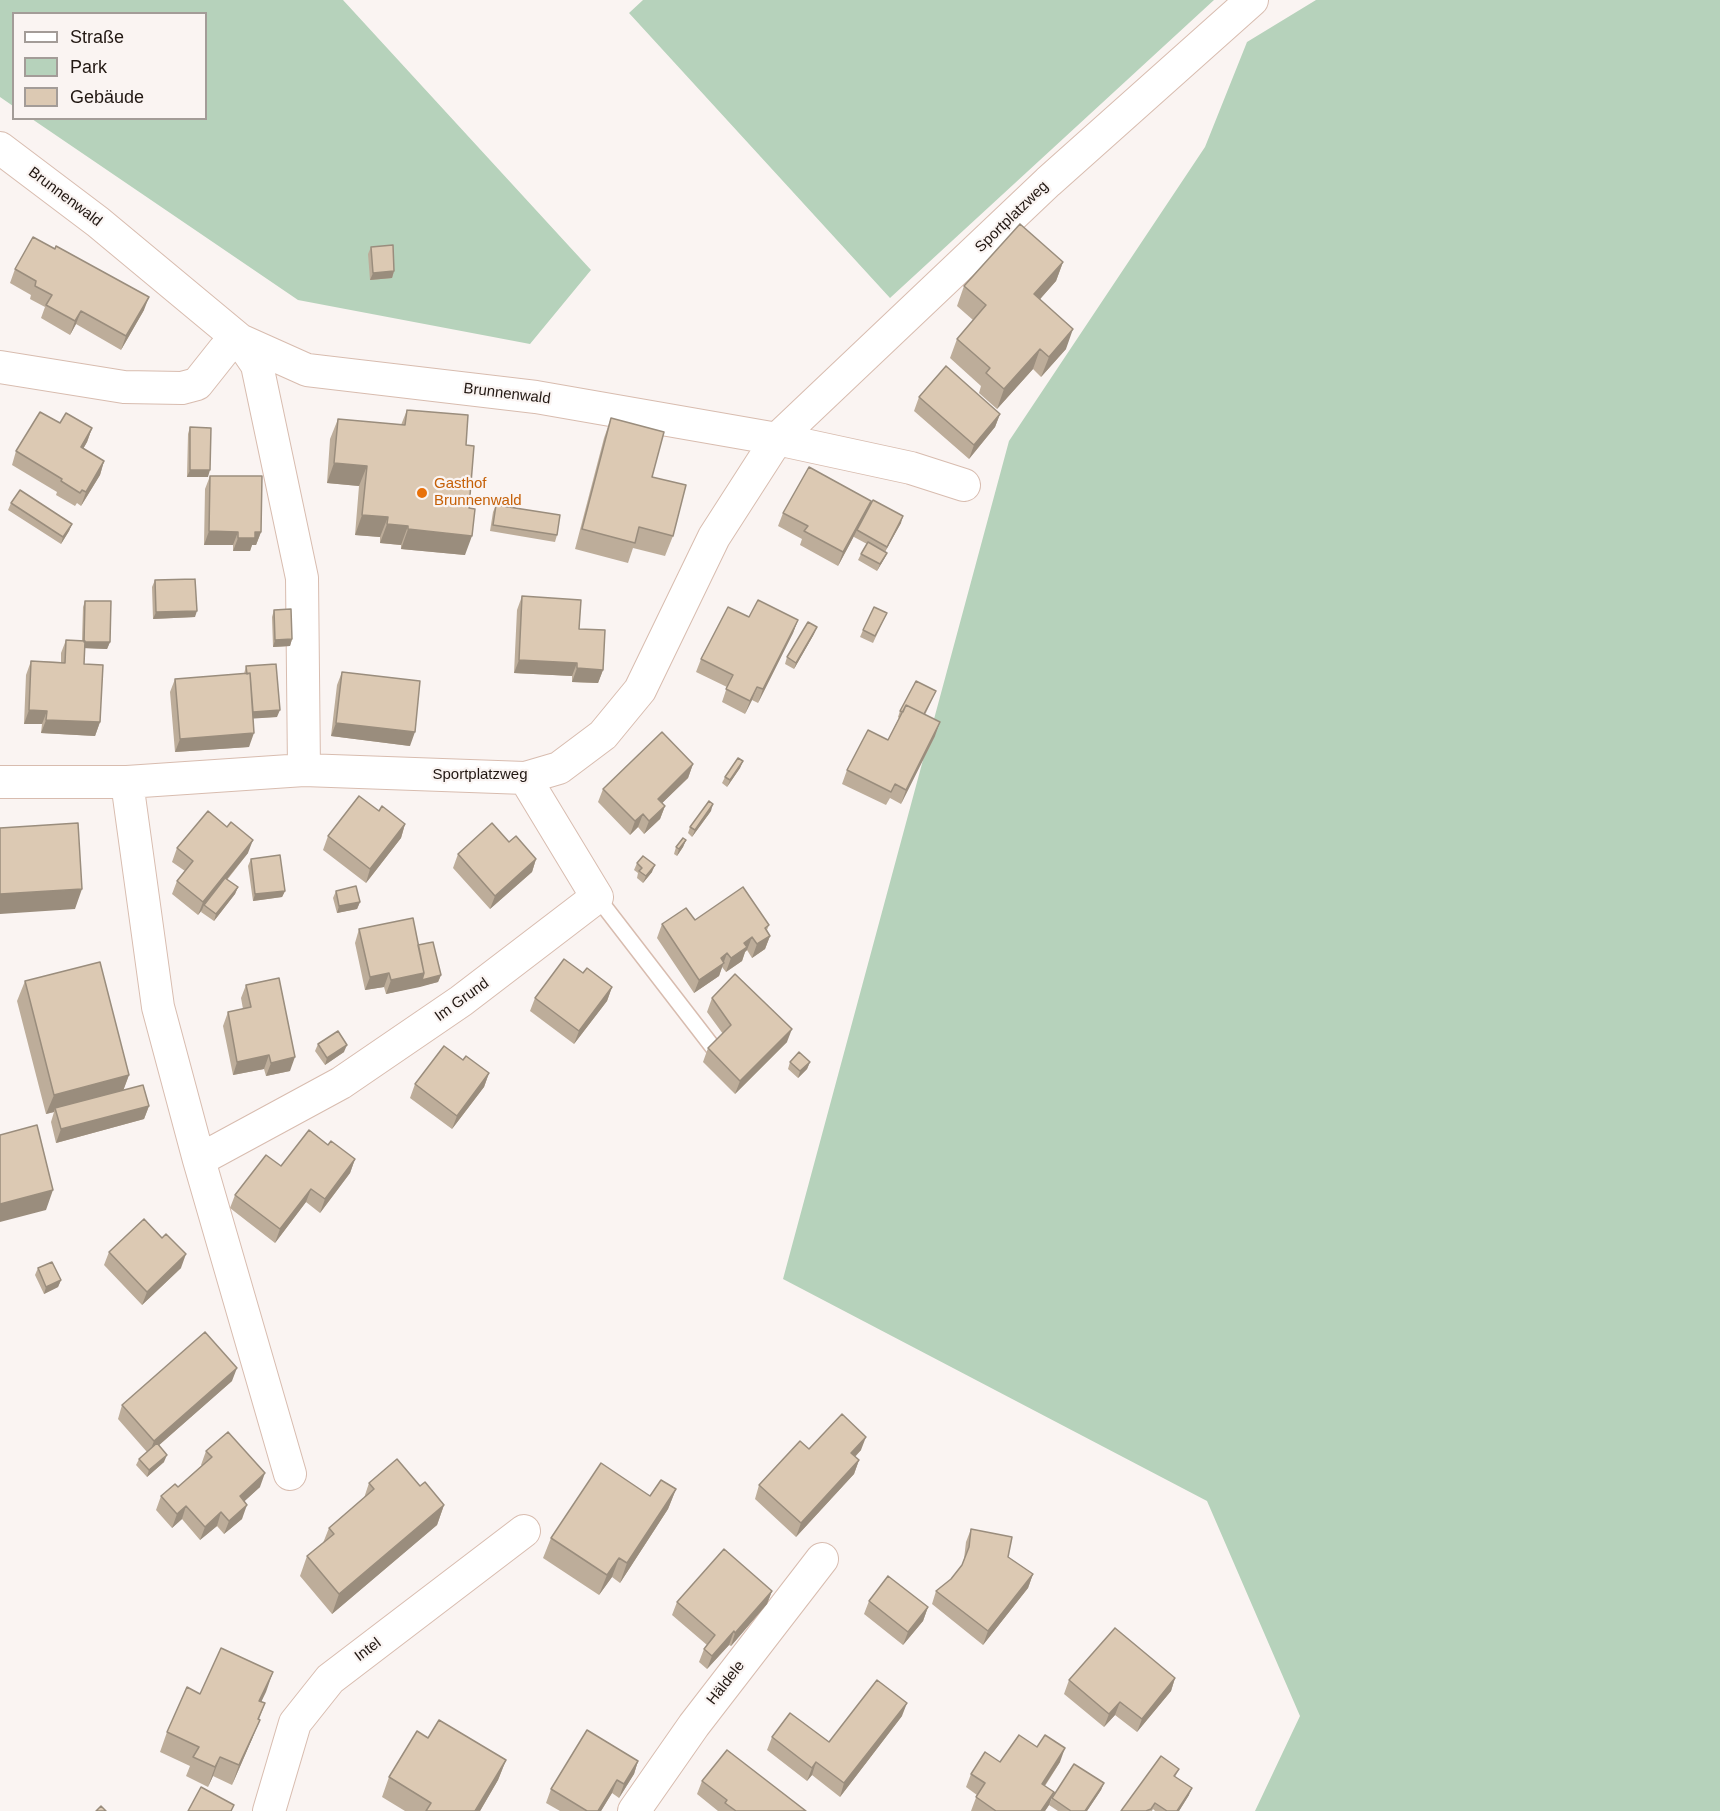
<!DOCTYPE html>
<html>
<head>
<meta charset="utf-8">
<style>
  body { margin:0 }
  #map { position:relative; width:1720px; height:1811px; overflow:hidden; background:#faf4f2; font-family:Arial,sans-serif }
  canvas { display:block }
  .legend { position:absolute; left:12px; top:12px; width:195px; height:108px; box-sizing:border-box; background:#faf4f2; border:2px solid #a39c98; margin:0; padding:8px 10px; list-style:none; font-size:18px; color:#211712 }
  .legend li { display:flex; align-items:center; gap:12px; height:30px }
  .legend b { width:30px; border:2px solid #a39c98 }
</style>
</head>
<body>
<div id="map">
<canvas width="1720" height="1811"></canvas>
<ul class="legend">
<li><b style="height:8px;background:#fff"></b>Straße</li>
<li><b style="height:16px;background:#b6d2bb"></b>Park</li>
<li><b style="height:16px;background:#dcc9b3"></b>Gebäude</li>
</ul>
</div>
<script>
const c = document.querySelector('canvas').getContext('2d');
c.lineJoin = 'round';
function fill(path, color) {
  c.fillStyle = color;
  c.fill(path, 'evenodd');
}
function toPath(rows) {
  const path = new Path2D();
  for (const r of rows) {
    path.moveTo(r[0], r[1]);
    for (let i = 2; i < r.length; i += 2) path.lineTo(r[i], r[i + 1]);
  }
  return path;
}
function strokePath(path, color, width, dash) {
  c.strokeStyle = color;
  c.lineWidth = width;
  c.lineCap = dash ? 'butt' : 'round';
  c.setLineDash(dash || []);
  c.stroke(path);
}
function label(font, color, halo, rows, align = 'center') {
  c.font = font + ' Arial,sans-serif';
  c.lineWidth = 4.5;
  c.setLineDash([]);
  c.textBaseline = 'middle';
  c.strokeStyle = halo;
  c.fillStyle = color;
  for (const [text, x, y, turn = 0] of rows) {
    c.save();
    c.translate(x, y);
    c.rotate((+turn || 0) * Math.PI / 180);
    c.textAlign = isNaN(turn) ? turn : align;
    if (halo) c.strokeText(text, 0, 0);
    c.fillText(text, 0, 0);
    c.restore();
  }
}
const green = toPath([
  [0,0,343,0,591,270,530,344,298,300,32,119,206,118,206,14,14,14,13,106,0,97],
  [643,0,1214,0,890,298,629,13],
  [1316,0,1720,0,1720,1811,1255,1811,1300,1716,1207,1501,783,1279,1009,441,1205,147,1247,42]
]);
const lane = toPath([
  [597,897,715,1050]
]);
const street = toPath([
  [0,148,98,222,240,340,257,365,302,578,304,770],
  [0,367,124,387,182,388,197,384,224,350,240,340,307,370,536,397,777,439,911,468,964,485],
  [0,782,127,782,304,770,525,778,559,768,603,735,640,690,714,537,777,439,1048,182,1252,0],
  [127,782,158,1007,199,1160,341,1083,461,1001,597,897,525,778],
  [199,1160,290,1474],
  [269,1811,295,1723,330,1679,524,1531],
  [634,1811,694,1725,822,1559]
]);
const wall = toPath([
  [371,247,394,271,392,278,370,280,368,254],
  [1063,262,1056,281,1040,299,1066,349,1041,377,1033,369,997,409,979,393,981,386,950,358,957,339,973,320,957,306,964,286],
  [15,269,144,310,121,350,76,324,70,335,41,318,45,307,30,299,31,295,10,283],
  [919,397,1000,414,995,427,969,459,914,411],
  [407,410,466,445,465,555,401,549,401,545,380,543,380,537,355,535,359,486,327,483,330,439,338,419,401,425],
  [611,418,652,477,673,536,665,556,633,548,628,563,575,549,604,438],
  [60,423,92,428,87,442,83,449,104,461,100,475,81,506,77,503,75,506,56,495,57,492,12,465,16,451],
  [190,427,208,477,187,477,188,434],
  [210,476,261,532,256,545,252,545,250,551,233,551,233,545,204,545,205,489],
  [11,503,72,524,69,531,61,544,8,510],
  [496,505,557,535,555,542,490,531,493,512],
  [868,510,901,523,885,552,887,553,884,559,877,571,858,560,861,554,867,544,854,537,854,536,838,566,800,545,802,539,778,526,783,513],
  [155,580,195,617,153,619,152,587],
  [522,596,579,629,603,670,598,683,572,682,572,676,514,673,517,610],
  [85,601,110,642,107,649,85,648,84,664,100,722,95,736,41,733,42,724,24,724,26,675,31,661,61,662,61,653,66,640,82,641,83,607],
  [274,610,292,639,290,646,273,647,272,617],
  [887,613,873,643,860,637,863,630],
  [749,617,798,620,793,633,758,703,752,700,745,714,722,702,727,687,696,672,701,659],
  [814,634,794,669,785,664,787,657],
  [246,666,277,717,253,718,249,747,175,752,170,692,175,679,244,674],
  [342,672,410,746,331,736,337,685],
  [936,691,925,715,935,736,901,804,890,798,886,805,842,784,847,770,888,740,899,718,898,717,900,711],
  [743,761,740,768,727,787,722,783,725,777],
  [693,764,688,778,662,803,665,806,660,819,644,834,638,827,630,835,598,802,603,789],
  [379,811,405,824,401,838,366,883,323,850,328,836],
  [711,811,692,837,688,833,690,827],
  [686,840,683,847,677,856,674,854,676,847],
  [509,842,536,859,532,872,490,909,453,868,458,854],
  [177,848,248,853,227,880,238,887,235,894,214,921,201,912,202,910,198,915,172,894,177,881,185,871,172,862],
  [251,859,285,891,282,897,253,901,248,866],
  [637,863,652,872,643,883,637,878,638,873,634,870],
  [336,891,360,902,357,909,337,913,333,898],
  [695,920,769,925,767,930,770,936,765,949,752,958,747,950,745,952,742,961,726,972,722,967,719,976,694,993,657,938,662,924],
  [359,929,418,945,441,975,438,982,386,994,384,987,365,990,355,943],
  [583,973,612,987,607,1001,574,1044,530,1011,535,998],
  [25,981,129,1075,123,1090,149,1106,144,1119,56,1143,51,1122,54,1112,46,1114,17,1001],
  [246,985,290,1071,266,1076,264,1069,233,1075,223,1026,228,1012,243,1009,241,998],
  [712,998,787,1042,735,1094,703,1062,708,1048,723,1034,707,1012],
  [318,1044,344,1052,325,1065,315,1051],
  [463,1060,489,1073,484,1087,452,1129,410,1098,415,1084],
  [790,1062,810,1062,807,1069,798,1078,788,1069],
  [328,1145,355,1159,350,1173,320,1213,306,1202,275,1243,230,1208,235,1195,281,1166],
  [109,1252,181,1268,142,1305,104,1265],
  [38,1268,61,1280,58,1287,44,1294,35,1275],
  [232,1381,159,1445,164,1462,147,1477,136,1465,139,1459,147,1452,118,1419,122,1405],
  [809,1449,861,1450,855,1457,859,1460,854,1474,796,1537,755,1499,759,1485],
  [206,1451,260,1487,244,1501,242,1519,224,1534,217,1526,200,1540,182,1519,172,1528,156,1510,161,1496,178,1487,202,1465,201,1465],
  [369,1483,420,1486,444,1505,437,1525,332,1614,300,1576,307,1556,323,1543,329,1528,364,1498],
  [676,1489,668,1509,620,1583,612,1577,599,1595,543,1558,551,1538,650,1496],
  [971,1529,1008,1557,1033,1574,1028,1588,983,1645,932,1604,936,1591,951,1579,962,1565,964,1559,966,1542],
  [772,1591,767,1604,731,1646,729,1645,707,1669,699,1662,704,1649,707,1645,672,1615,677,1602],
  [869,1601,928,1607,923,1621,903,1645,864,1614],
  [273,1672,261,1702,265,1703,252,1739,232,1785,213,1776,208,1787,186,1776,190,1766,160,1752,167,1732,200,1694],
  [1175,1678,1171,1691,1137,1732,1115,1715,1104,1727,1064,1694,1069,1680],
  [902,1716,840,1797,812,1775,807,1781,767,1750,772,1737,829,1742],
  [428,1738,506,1760,498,1780,480,1811,405,1811,382,1797,389,1777],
  [638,1761,634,1774,619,1798,612,1793,601,1811,560,1811,546,1803,551,1789],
  [1000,1762,1060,1762,1045,1786,1054,1792,1049,1805,1045,1811,971,1811,977,1795,966,1787,971,1774],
  [1179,1769,1175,1777,1189,1795,1179,1811,1155,1811,1153,1809,1152,1811,1121,1811],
  [702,1781,806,1811,718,1811,697,1794],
  [1104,1783,1101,1790,1087,1811,1058,1811,1049,1805,1052,1798]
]);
const shadedWall = toPath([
  [1063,262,1056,281,1027,314,1034,294],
  [394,271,392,278,370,280,373,273],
  [149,297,144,310,121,350,126,336],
  [81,311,76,324,70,335,75,321],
  [1073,329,1066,349,1041,377,1049,357],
  [1040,349,1033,369,997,409,1004,389],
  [1000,414,995,427,969,459,974,445],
  [92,428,87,442,76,461,81,447],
  [104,461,100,475,81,506,86,492],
  [334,463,367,466,359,486,327,483],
  [190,470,210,470,208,477,187,477],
  [871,501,866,514,857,530,854,536,838,566,843,552],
  [362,515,388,517,380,537,355,535],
  [903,516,901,523,884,553,887,547],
  [72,524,69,531,61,544,63,537],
  [387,524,408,526,401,545,380,543],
  [408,529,472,536,465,555,401,549],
  [209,531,238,532,233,545,204,545],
  [255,532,261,532,256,545,252,545,250,551,233,551,238,538],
  [887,553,884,559,877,571,880,564],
  [197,611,195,617,153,619,156,612],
  [798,620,793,633,758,703,763,689],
  [817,627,814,634,794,669,796,663],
  [292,639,290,646,273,647,275,640],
  [84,642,110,642,107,649,82,648],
  [519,660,577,663,572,676,514,673],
  [577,668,603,670,598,683,572,682],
  [757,687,752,700,745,714,750,701],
  [29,710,47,711,42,724,24,724],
  [280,710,277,717,247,719,250,712],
  [46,720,100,722,95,736,41,733],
  [940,722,935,736,901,804,906,790],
  [336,723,415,732,410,746,331,736],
  [254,733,249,747,175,752,180,739],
  [743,761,740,768,727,787,730,780],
  [693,764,688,778,653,812,658,799],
  [713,804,711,811,692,837,695,830],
  [665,806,660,819,644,834,649,821],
  [643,814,638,827,630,835,635,821],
  [405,824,401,838,366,883,370,869],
  [253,840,248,853,205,906,204,905,202,910,198,915,203,902],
  [686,840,683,847,677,856,679,849],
  [536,859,532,872,490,909,495,896],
  [655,865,652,872,643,883,646,876],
  [238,887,235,894,214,921,216,914],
  [82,889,75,909,0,914,0,894],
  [285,891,282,897,253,901,255,894],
  [360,902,357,909,337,913,339,906],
  [770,936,765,949,752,958,757,944],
  [752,937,747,950,745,952,742,961,726,972,731,958,744,943],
  [727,953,719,976,694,993,699,980,721,958],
  [389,973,384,987,365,990,370,977],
  [424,973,420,987,386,994,391,980],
  [441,975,438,982,420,987,422,980],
  [612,987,607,1001,574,1044,579,1031],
  [792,1029,787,1042,735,1094,740,1081],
  [347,1045,344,1052,325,1065,327,1058],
  [269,1055,264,1069,233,1075,237,1062],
  [295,1057,290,1071,266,1076,271,1063],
  [810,1062,807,1069,798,1078,800,1071],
  [489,1073,484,1087,452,1129,457,1116],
  [129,1075,122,1094,55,1108,54,1112,46,1114,54,1095],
  [149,1106,144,1119,56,1143,61,1129],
  [355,1159,350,1173,320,1213,325,1199],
  [311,1189,306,1202,275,1243,280,1229],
  [53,1190,46,1210,0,1222,0,1204],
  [186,1254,181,1268,142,1305,147,1292],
  [61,1280,58,1287,44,1294,46,1287],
  [237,1368,232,1381,149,1454,154,1441],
  [866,1437,861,1450,846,1466,851,1453],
  [167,1455,164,1462,147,1477,149,1470],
  [859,1460,854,1474,796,1537,801,1523],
  [265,1473,260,1487,235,1510,240,1496],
  [676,1489,668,1509,620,1583,627,1563],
  [247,1505,242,1519,224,1534,229,1521],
  [444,1505,437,1525,332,1614,339,1594],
  [186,1506,182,1519,172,1528,177,1514],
  [221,1512,217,1526,200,1540,205,1527],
  [619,1558,612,1577,599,1595,607,1575],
  [1033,1574,1028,1588,983,1645,988,1631],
  [772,1591,767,1604,731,1646,735,1633],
  [928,1607,923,1621,903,1645,908,1632],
  [734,1631,729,1645,707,1669,712,1656],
  [273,1672,266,1692,252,1721,259,1701],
  [1175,1678,1171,1691,1137,1732,1142,1719],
  [1120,1702,1115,1715,1104,1727,1109,1714],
  [907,1703,902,1716,840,1797,844,1783],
  [260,1720,252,1739,232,1785,239,1765],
  [1065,1748,1060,1762,1037,1797,1042,1784],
  [220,1757,213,1776,208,1787,215,1767],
  [506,1760,498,1780,480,1811,475,1811],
  [638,1761,634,1774,619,1798,624,1784],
  [816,1762,812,1775,807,1781,812,1768],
  [617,1780,612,1793,601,1811,598,1811],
  [1104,1783,1101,1790,1087,1811,1085,1811],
  [1192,1788,1189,1795,1179,1811,1177,1811],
  [1054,1792,1049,1805,1045,1811,1041,1811]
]);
const building = toPath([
  [1020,224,1063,262,1034,294,1073,329,1049,357,1040,349,1004,389,986,373,990,368,957,339,986,305,964,286,1020,224],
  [33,237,55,249,56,246,149,297,126,336,81,311,75,321,46,305,52,295,35,286,36,281,15,269,33,237],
  [393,245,394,271,373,273,371,247,393,245],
  [946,366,1000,414,974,445,919,397,946,366],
  [407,410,468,415,466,445,474,446,469,508,475,509,472,536,408,529,408,526,387,524,388,517,362,515,367,466,334,463,338,419,405,425,407,410],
  [40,412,60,423,66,413,92,428,81,447,104,461,86,492,82,490,80,493,61,481,62,479,16,451,40,412],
  [611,418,664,432,652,477,686,485,673,536,639,527,635,543,582,529,611,418],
  [190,427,211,428,210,470,190,470,190,427],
  [809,467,871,501,843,552,804,531,808,526,783,513,809,467],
  [210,476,262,476,261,532,255,532,255,538,238,538,238,532,209,531,210,476],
  [20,490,72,524,63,537,11,503,20,490],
  [873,500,903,516,887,547,857,530,873,500],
  [496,505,560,515,557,535,493,525,496,505],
  [868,542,887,553,880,564,861,554,868,542],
  [195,579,197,611,156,612,155,580,195,579],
  [522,596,581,600,579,629,605,630,603,670,577,668,577,663,519,660,522,596],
  [758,600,798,620,763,689,757,687,750,701,726,689,733,675,701,659,728,607,749,617,758,600],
  [85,601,111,601,110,642,84,642,85,601],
  [874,607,887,613,875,636,863,630,874,607],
  [291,609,292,639,275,640,274,610,291,609],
  [808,622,817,627,796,663,787,657,808,622],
  [66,640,85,641,84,664,103,665,100,722,46,720,47,711,29,710,31,661,65,663,66,640],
  [276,664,280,710,253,712,250,673,247,674,246,666,276,664],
  [342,672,420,681,415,732,336,723,342,672],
  [250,673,254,733,180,739,175,679,250,673],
  [916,681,936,691,924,714,906,705,903,712,900,711,916,681],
  [906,705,940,722,906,790,895,784,891,792,847,770,868,730,888,740,906,705],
  [662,732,693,764,658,799,665,806,649,821,643,814,635,821,603,789,662,732],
  [738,758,743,761,730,780,725,777,738,758],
  [359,796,379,811,382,806,405,824,370,869,328,836,359,796],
  [709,801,713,804,695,830,690,827,709,801],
  [208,811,227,827,231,822,253,840,203,902,177,881,193,861,177,848,208,811],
  [78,823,82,889,0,894,0,828,78,823],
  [492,823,509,842,516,836,536,859,495,896,458,854,492,823],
  [683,838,686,840,679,849,676,847,683,838],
  [280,855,285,891,255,894,251,859,280,855],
  [643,856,655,865,646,876,639,871,642,868,637,863,643,856],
  [225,878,238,887,216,914,204,905,225,878],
  [356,886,360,902,339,906,336,891,356,886],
  [743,887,769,925,765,928,770,936,757,944,752,937,744,943,747,947,731,958,727,953,721,958,724,963,699,980,662,924,686,908,695,920,743,887],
  [413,918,424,973,391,980,389,973,370,977,359,929,413,918],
  [433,942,441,975,422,980,424,973,418,945,433,942],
  [564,959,583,973,587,968,612,987,579,1031,535,998,564,959],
  [100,962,129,1075,54,1095,25,981,100,962],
  [735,974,792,1029,740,1081,708,1048,731,1025,712,998,735,974],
  [279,978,295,1057,271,1063,269,1055,237,1062,228,1012,251,1007,246,985,279,978],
  [338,1031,347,1045,327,1058,318,1044,338,1031],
  [444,1046,463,1060,466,1056,489,1073,457,1116,415,1084,444,1046],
  [799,1052,810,1062,800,1071,790,1062,799,1052],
  [143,1085,149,1106,61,1129,55,1108,143,1085],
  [37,1125,53,1190,0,1204,0,1135,37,1125],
  [309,1130,328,1145,331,1141,355,1159,325,1199,311,1189,280,1229,235,1195,266,1155,281,1166,309,1130],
  [144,1219,162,1238,166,1234,186,1254,147,1292,109,1252,144,1219],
  [52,1262,61,1280,46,1287,38,1268,52,1262],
  [205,1332,237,1368,154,1441,122,1405,205,1332],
  [842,1414,866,1437,851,1453,859,1460,801,1523,759,1485,800,1441,809,1449,842,1414],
  [228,1432,265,1473,240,1496,247,1505,229,1521,221,1512,205,1527,186,1506,177,1514,161,1496,175,1484,178,1487,212,1457,206,1451,228,1432],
  [157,1443,167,1455,149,1470,139,1459,157,1443],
  [397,1459,420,1486,425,1482,444,1505,339,1594,307,1556,334,1534,329,1528,374,1489,369,1483,397,1459],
  [601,1463,650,1496,661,1480,676,1489,627,1563,619,1558,607,1575,551,1538,601,1463],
  [971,1529,1012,1537,1008,1557,1033,1574,988,1631,936,1591,951,1579,962,1565,969,1547,971,1529],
  [724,1549,772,1591,735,1633,734,1631,712,1656,704,1649,715,1635,677,1602,724,1549],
  [888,1576,928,1607,908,1632,869,1601,888,1576],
  [1115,1628,1175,1678,1142,1719,1120,1702,1109,1714,1069,1680,1115,1628],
  [221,1648,273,1672,259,1701,265,1703,258,1719,260,1720,239,1765,220,1757,215,1767,193,1757,199,1747,167,1732,187,1687,200,1694,221,1648],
  [877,1680,907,1703,844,1783,816,1762,812,1768,772,1737,790,1713,829,1742,877,1680],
  [439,1720,506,1760,475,1811,426,1811,431,1803,389,1777,417,1731,428,1738,439,1720],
  [587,1730,638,1761,624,1784,617,1780,598,1811,587,1811,551,1789,587,1730],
  [1019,1735,1037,1747,1045,1735,1065,1748,1042,1784,1054,1792,1041,1811,996,1811,976,1797,985,1783,971,1774,985,1752,1000,1762,1019,1735],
  [727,1750,806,1811,736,1811,725,1803,727,1800,702,1781,727,1750],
  [1161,1756,1179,1769,1174,1776,1192,1788,1177,1811,1167,1811,1155,1803,1151,1809,1146,1811,1121,1811,1161,1756],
  [1074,1764,1104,1783,1085,1811,1071,1811,1052,1798,1074,1764],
  [201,1787,234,1805,231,1811,188,1811,201,1787],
  [101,1806,106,1811,96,1811,101,1806]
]);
const markers = [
  [422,493,6,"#e8710a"]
];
const streetNames = [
  ["Brunnenwald",65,197,37],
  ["Sportplatzweg",1012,217,-44],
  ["Brunnenwald",507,394,7],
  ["Sportplatzweg",480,775],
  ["Im Grund",462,1000,-36],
  ["Intel",368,1650,-37],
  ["Häldele",726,1683,-52]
];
const foodNames = [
  ["Gasthof",434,484],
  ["Brunnenwald",434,501]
];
fill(green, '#b6d2bb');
strokePath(lane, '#d8bcaf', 18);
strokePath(street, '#d8bcaf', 34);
strokePath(lane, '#fff', 15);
strokePath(street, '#fff', 32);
fill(wall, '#bdad9a');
fill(shadedWall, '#9a8d7d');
fill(building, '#dcc9b3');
strokePath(building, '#9a8d7d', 1.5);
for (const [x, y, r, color] of markers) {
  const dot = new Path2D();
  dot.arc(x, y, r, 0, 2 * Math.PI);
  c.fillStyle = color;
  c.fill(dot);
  strokePath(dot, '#faf4f2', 2);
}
label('15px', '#211712', '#faf4f2', streetNames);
label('15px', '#c56008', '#faf4f2', foodNames, 'left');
</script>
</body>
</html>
